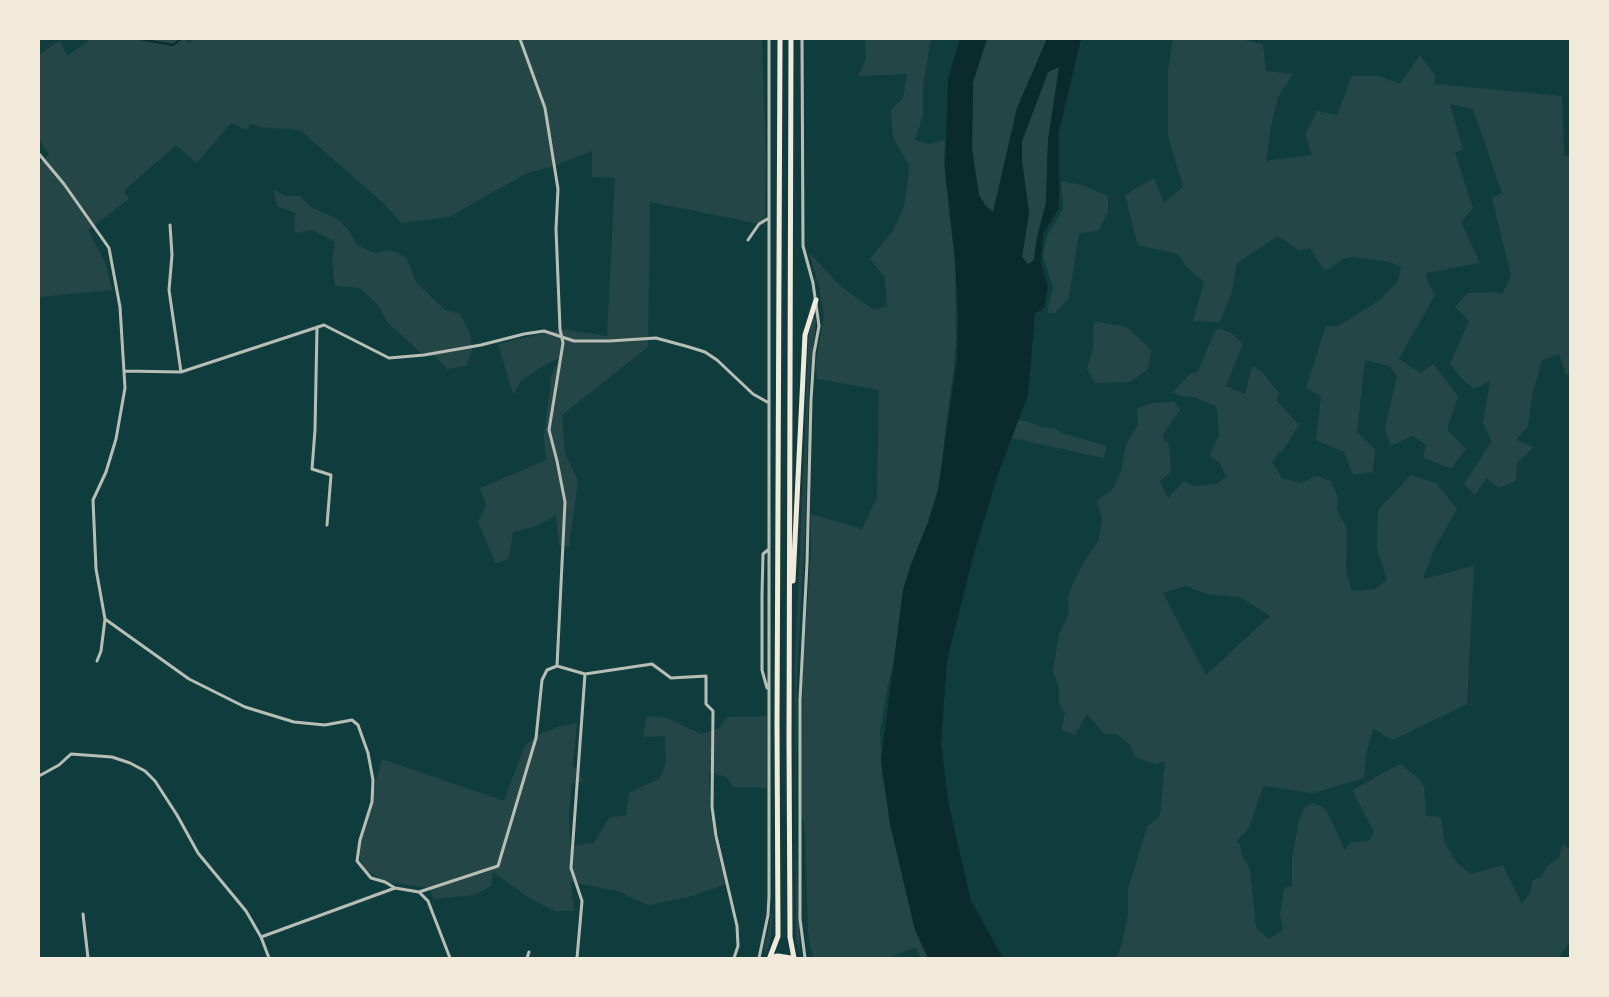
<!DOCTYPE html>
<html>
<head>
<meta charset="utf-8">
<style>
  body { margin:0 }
  #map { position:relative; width:1609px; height:997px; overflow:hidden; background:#0f3d3e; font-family:Commissioner,sans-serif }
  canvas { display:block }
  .frame { position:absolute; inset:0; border:40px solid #f1e9da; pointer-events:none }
</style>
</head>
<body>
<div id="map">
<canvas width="1609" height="997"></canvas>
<div class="frame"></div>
</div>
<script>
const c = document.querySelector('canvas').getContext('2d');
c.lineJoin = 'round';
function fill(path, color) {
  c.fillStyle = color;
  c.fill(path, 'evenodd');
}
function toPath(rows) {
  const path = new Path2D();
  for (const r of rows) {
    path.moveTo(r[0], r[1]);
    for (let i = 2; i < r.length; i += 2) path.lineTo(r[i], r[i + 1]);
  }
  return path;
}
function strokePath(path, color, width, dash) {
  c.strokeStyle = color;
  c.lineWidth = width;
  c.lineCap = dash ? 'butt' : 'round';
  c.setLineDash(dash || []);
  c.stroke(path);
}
const green = toPath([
  [91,39,184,39,189,43,194,39,762,39,766,159,765,225,650,202,648,347,562,415,565,453,578,481,569,547,559,545,556,515,536,526,513,532,509,558,496,564,478,522,486,505,480,488,546,460,544,436,551,379,550,379,559,358,543,366,521,381,513,394,498,344,562,329,607,336,615,178,592,177,592,151,551,167,527,173,449,217,401,223,383,203,300,130,260,127,251,124,246,130,231,123,197,163,176,145,124,191,129,199,88,230,105,262,112,290,39,297,39,164,49,155,39,139,39,55,60,40,67,56],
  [865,39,931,39,923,85,923,115,915,140,928,144,945,140,944,165,955,264,956,337,954,367,945,432,939,492,919,560,887,689,880,732,882,775,906,893,921,932,937,958,921,958,915,947,889,958,814,958,810,948,808,932,805,833,802,815,802,743,803,666,811,552,811,514,862,529,877,497,879,390,817,379,816,361,824,316,819,287,809,252,839,285,874,310,887,306,885,278,870,259,892,232,904,207,908,178,909,165,893,138,891,110,903,98,907,74,858,76,866,60],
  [987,39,1047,39,1017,108,994,212,985,205,978,195,972,149,973,82],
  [1173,39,1241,39,1263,44,1266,71,1293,74,1278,97,1271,126,1266,161,1312,155,1305,134,1317,111,1337,115,1352,76,1379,76,1400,84,1420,55,1435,75,1435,84,1562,96,1564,155,1570,157,1570,373,1566,375,1559,354,1542,360,1533,391,1528,426,1516,440,1534,447,1517,463,1516,481,1498,488,1487,478,1475,495,1464,484,1492,441,1483,423,1490,381,1474,389,1461,378,1450,364,1469,321,1455,307,1468,293,1490,292,1502,294,1511,276,1492,198,1502,193,1473,109,1450,104,1463,149,1455,153,1473,208,1461,222,1480,263,1426,273,1429,285,1435,295,1399,359,1421,373,1433,364,1458,396,1447,429,1466,449,1451,469,1423,457,1426,445,1413,436,1390,446,1385,428,1397,376,1389,366,1365,360,1357,432,1375,449,1373,472,1353,475,1344,452,1316,440,1321,396,1306,388,1326,326,1338,326,1380,300,1398,281,1401,267,1390,262,1354,257,1343,259,1331,268,1324,270,1310,248,1300,251,1278,236,1237,263,1232,292,1220,322,1193,321,1204,282,1187,268,1178,254,1138,245,1125,195,1154,178,1164,202,1183,187,1168,136,1168,71],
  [1060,66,1048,140,1046,203,1037,237,1034,260,1028,265,1022,257,1029,213,1022,161,1022,141,1048,72],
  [1061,181,1082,185,1108,196,1108,212,1098,231,1079,233,1069,298,1055,313,1047,313,1053,287,1043,256,1047,236,1063,209],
  [273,189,286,196,300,196,311,207,337,219,348,229,357,245,375,253,390,250,406,257,416,282,445,310,460,314,470,333,472,351,466,366,447,369,436,357,422,354,389,324,377,304,360,288,335,286,332,260,335,242,312,230,295,233,295,213,277,206],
  [813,316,816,321,809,385,805,534,797,671,796,843,800,951,796,940,795,661,805,437,808,339],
  [1094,321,1127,327,1151,350,1148,369,1130,382,1095,383,1087,369,1093,349],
  [1219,329,1230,332,1243,344,1226,386,1245,394,1252,366,1260,370,1280,394,1276,400,1299,425,1281,453,1277,453,1277,456,1272,462,1282,478,1300,483,1317,476,1331,481,1338,498,1337,510,1347,528,1346,567,1351,590,1355,591,1375,589,1387,580,1377,549,1378,510,1411,475,1436,483,1457,509,1434,549,1423,579,1474,566,1467,704,1393,740,1373,729,1366,755,1364,778,1313,793,1263,786,1249,828,1236,842,1240,844,1242,856,1250,869,1256,928,1269,939,1283,930,1280,914,1284,888,1292,886,1292,858,1299,821,1304,808,1313,803,1325,808,1345,850,1351,842,1369,841,1374,832,1352,790,1400,764,1416,776,1424,786,1426,816,1441,817,1444,841,1457,863,1471,874,1503,865,1522,904,1531,891,1532,880,1541,877,1547,866,1559,858,1563,844,1570,850,1570,941,1559,958,1116,958,1122,944,1128,913,1128,889,1147,827,1160,816,1165,761,1154,764,1135,757,1130,745,1117,734,1104,734,1087,714,1075,735,1061,730,1065,714,1059,703,1059,688,1053,671,1059,634,1069,614,1068,598,1073,583,1085,560,1099,540,1102,520,1097,500,1112,490,1121,472,1126,444,1138,425,1137,408,1153,403,1174,402,1180,410,1163,434,1164,440,1169,444,1171,472,1160,481,1168,498,1184,481,1194,486,1217,484,1226,477,1220,463,1209,456,1219,436,1217,407,1195,397,1181,396,1173,392,1191,373,1197,373,1211,340,1216,330],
  [1186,586,1207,594,1240,597,1270,616,1206,675,1163,593],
  [1018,420,1030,422,1041,427,1055,428,1062,433,1107,446,1104,458,1012,438],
  [647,716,667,718,701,734,720,728,727,717,767,716,767,788,734,787,726,777,709,772,710,813,720,860,727,884,689,897,648,905,618,891,571,882,574,911,556,911,529,898,493,872,491,886,475,895,433,899,430,888,386,882,365,870,357,851,382,759,504,801,524,747,537,735,558,727,577,723,573,766,584,781,572,784,569,814,570,846,594,843,609,818,626,815,629,793,660,778,666,763,665,736,643,737],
  [771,915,773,915,770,942,766,952,764,951]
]);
const water = toPath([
  [960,39,987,39,973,82,972,149,979,195,985,205,993,212,1017,108,1047,39,1081,39,1059,131,1059,208,1043,234,1041,263,1048,287,1044,308,1035,313,1028,395,999,471,973,557,947,660,941,744,949,806,971,901,1003,958,928,958,915,930,890,824,881,760,903,590,911,564,928,522,938,490,957,358,958,315,955,258,945,169,948,79],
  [1059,67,1048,140,1046,203,1037,237,1034,260,1028,264,1022,257,1029,213,1022,161,1022,141,1048,72]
]);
const stream = toPath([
  [139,39,173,45,181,39]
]);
const minor = toPath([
  [520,39,545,108,558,189,556,229,560,329,563,343,549,430,557,461,565,502,557,666,585,674,652,664,671,678,706,676,706,704,713,711,712,807,716,836,737,926,738,946,734,958],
  [802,39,803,246,813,283,819,326,814,353,811,400,807,563,800,700,800,919,805,958],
  [39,154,64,184,109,248,120,307,125,388,116,439,106,472,93,500,96,569,105,619,189,679,245,707,294,722,325,725,352,720,358,725,368,753,373,780,372,802,360,840,357,861,371,878,385,882,395,888,419,892,428,901,450,958],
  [170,225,172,255,169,290,181,372],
  [748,240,759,224,769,218],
  [317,327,315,430,312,469,331,475,327,525],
  [124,371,181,372,324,325,389,358,424,355,481,345,524,334,544,331,574,341,609,341,656,338,689,347,705,352,717,360,753,394,769,403],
  [97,661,101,651,105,619],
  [767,688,762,670,762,594,763,554,769,549],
  [39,776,59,765,71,754,112,757,130,763,145,771,155,781,177,815,198,853,246,911,261,937,269,958],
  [419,892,498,866,536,738,542,680,547,670,557,666],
  [83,914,88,958],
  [261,937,395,888],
  [527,958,529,952],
  [577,958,582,901,571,868,585,674],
  [759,958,768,915,769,896,769,39]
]);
const trunk = toPath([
  [791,39,789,739,790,937,794,958],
  [793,581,805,335,816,300],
  [770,957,778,936,777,723,780,39],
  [770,957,778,956,791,958]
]);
fill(green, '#244646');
fill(water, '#0a2a2b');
strokePath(stream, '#0a2a2b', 2);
strokePath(minor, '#b8beb3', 3);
strokePath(trunk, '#f1e9da', 5);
</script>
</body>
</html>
